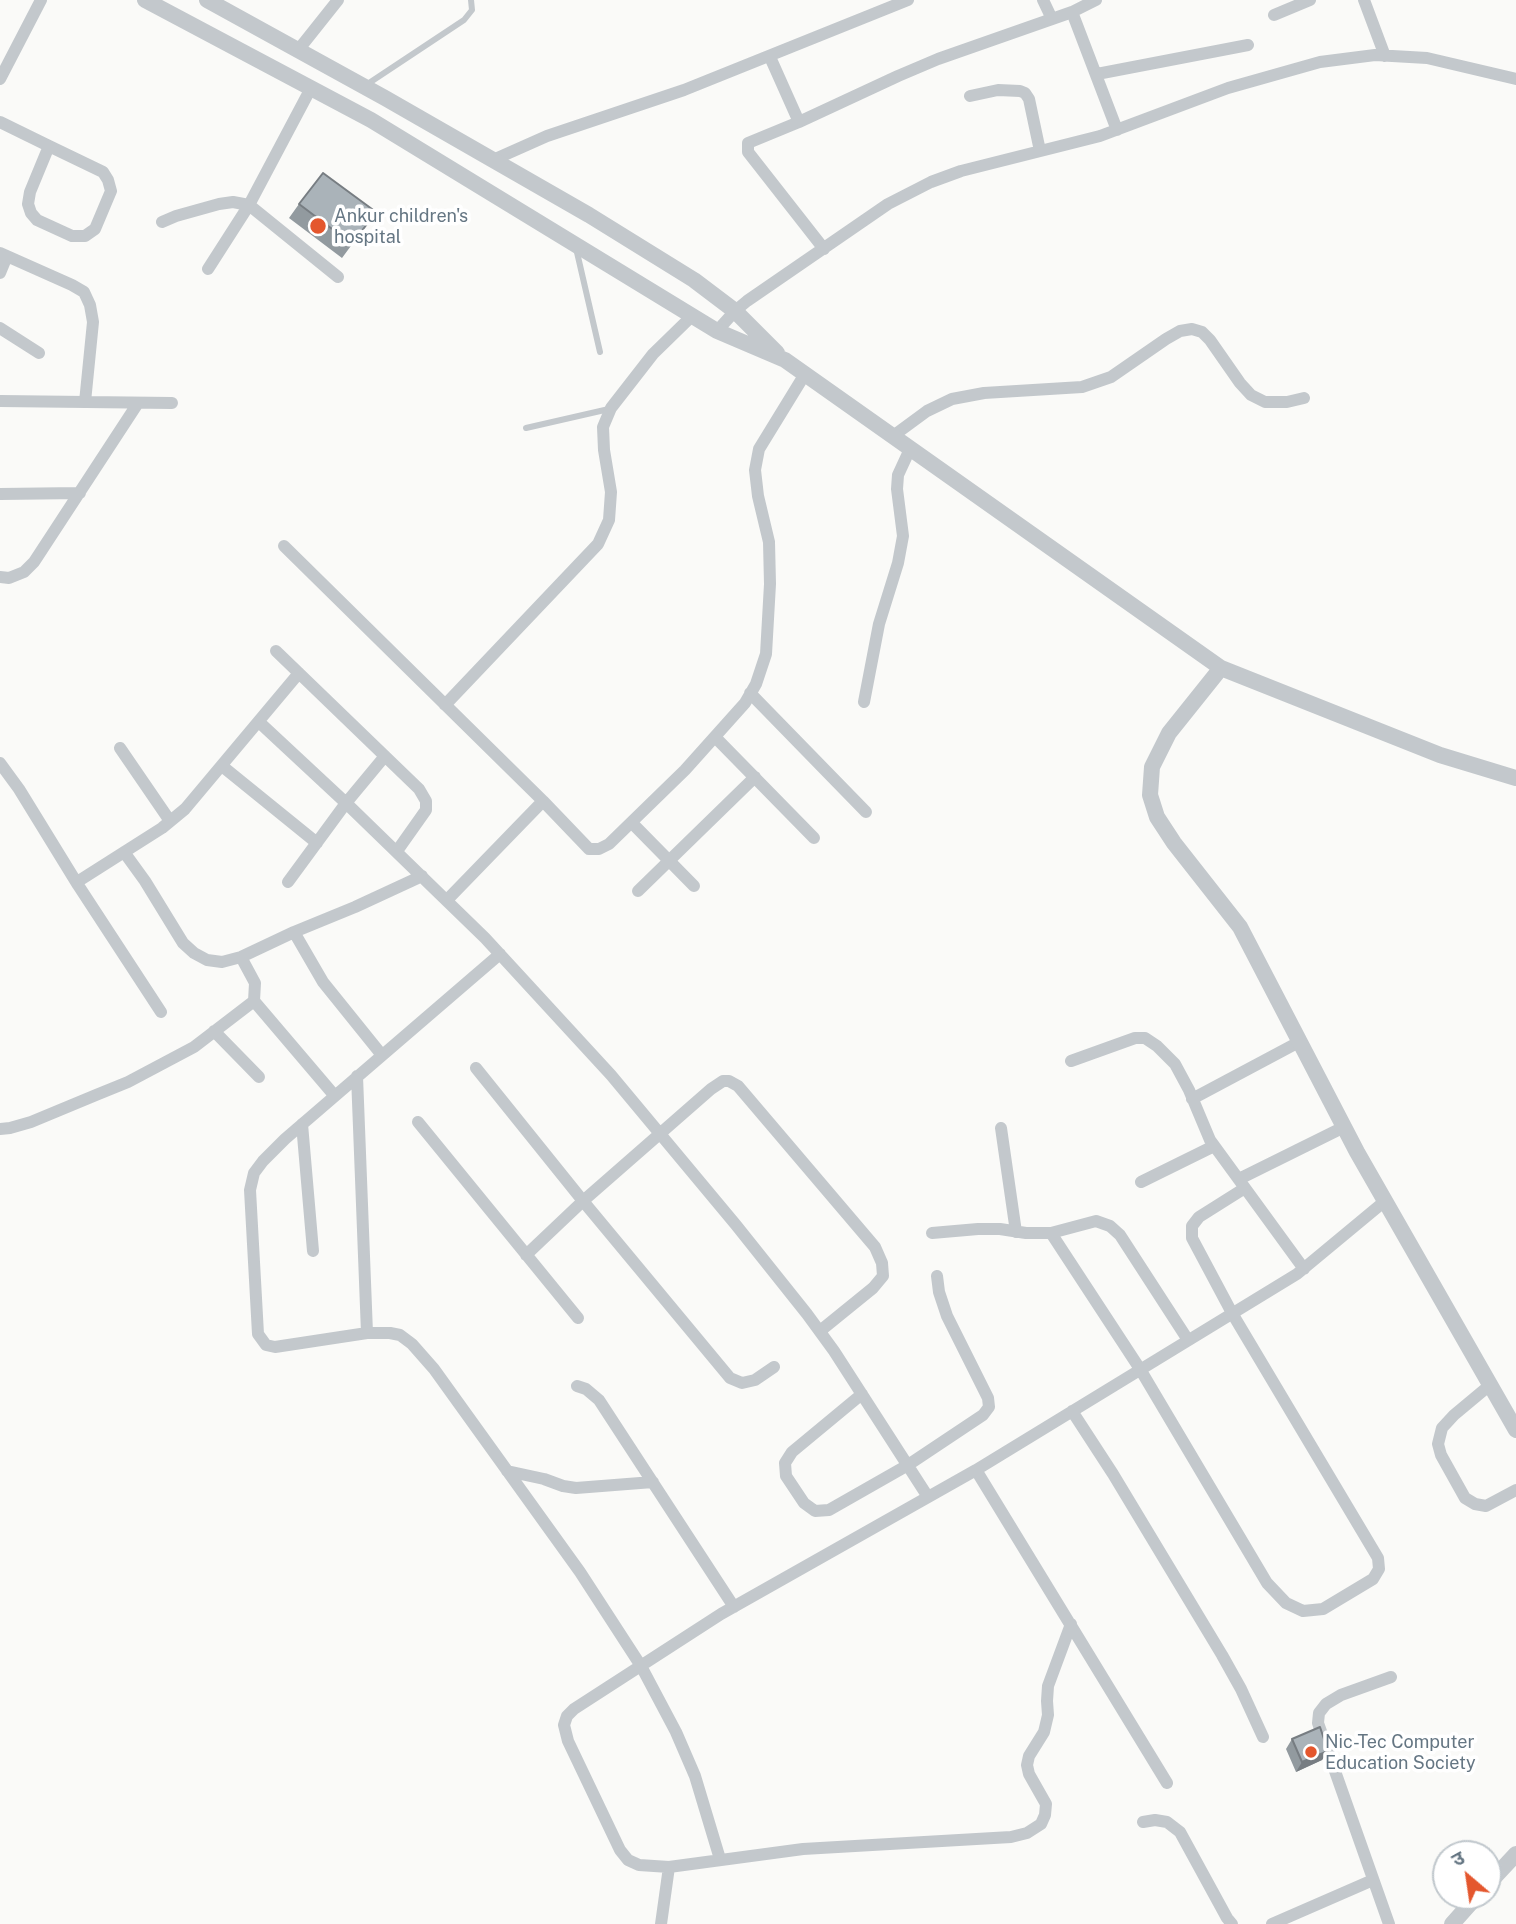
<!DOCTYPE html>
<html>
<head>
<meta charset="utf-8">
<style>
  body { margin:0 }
  #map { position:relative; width:1516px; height:1924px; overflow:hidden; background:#fafaf8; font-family:"Public Sans","Noto Sans Devanagari",sans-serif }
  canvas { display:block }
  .north { position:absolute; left:1432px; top:1840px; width:70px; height:70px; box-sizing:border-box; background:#fff; border:2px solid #c1c8cd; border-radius:50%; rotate:331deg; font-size:19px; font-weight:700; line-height:28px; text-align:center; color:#657683 }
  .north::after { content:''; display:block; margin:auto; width:24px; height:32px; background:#e4572e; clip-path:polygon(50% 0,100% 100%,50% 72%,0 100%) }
</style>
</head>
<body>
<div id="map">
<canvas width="1516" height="1924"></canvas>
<div class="north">उ</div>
</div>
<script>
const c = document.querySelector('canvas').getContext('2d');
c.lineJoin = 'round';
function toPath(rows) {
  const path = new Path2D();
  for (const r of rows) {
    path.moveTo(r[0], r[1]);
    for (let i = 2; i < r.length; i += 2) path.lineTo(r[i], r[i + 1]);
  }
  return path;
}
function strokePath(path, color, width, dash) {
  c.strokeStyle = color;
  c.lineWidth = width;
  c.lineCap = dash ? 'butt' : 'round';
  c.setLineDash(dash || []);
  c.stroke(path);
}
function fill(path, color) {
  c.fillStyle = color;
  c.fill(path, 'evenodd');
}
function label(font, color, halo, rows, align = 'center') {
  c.font = font + ' "Public Sans",sans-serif';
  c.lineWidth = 7;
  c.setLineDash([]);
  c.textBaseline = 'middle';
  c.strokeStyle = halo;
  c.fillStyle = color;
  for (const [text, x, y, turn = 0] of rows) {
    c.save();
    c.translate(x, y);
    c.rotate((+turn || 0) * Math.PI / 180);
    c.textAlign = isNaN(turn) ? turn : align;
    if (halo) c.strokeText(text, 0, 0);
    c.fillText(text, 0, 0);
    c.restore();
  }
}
const service = toPath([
  [366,85,464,20,472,10,471,0],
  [576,248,600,352],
  [526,428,609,409]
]);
const minor = toPath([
  [1043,0,1052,19],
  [1364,0,1385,56],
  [1072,12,1117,130],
  [1274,15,1310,0],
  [299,49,338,0],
  [770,57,799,122],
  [1097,74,1248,45],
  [0,79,41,0],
  [970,96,998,90,1020,91,1025,93,1029,99,1040,151],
  [0,122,49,146,103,172,108,180,111,191,95,229,85,236,72,236,37,220,31,213,28,204,30,192,49,146],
  [493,160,547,136,684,90,908,0],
  [162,222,176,216,219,204,233,202,249,205,338,277],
  [824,249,748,152,748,143,799,122,898,76,938,59,1072,12,1096,0],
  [0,253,72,285,84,292,90,305,93,322,85,402],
  [208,269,249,205,311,88],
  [0,273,7,256],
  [0,328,39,353],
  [717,331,735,311,747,301,888,204,931,182,961,171,1100,136,1228,88,1320,62,1375,55,1427,58,1516,79],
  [0,401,172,403],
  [893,436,927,411,952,399,984,393,1082,387,1111,377,1166,339,1180,331,1192,329,1202,332,1210,340,1240,383,1251,395,1265,402,1287,402,1304,398],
  [0,494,80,493],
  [284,546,543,801,589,849,599,849,609,844,685,770,745,703,756,684,766,654,770,584,769,542,758,496,755,470,759,449,805,374],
  [0,577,9,578,24,572,34,562,138,403],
  [276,651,419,789,426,801,426,810,397,851],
  [750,693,866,812],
  [864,702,879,624,898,563,903,536,897,489,898,475,910,449],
  [445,705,598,544,609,520,611,492,604,450,603,427,611,408,653,354,693,315],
  [259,722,346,803,485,938,611,1075,736,1225,807,1314,834,1351,928,1497],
  [715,737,814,838],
  [120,748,170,821],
  [0,763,19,789,78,885,161,1012],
  [222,766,317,843],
  [632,823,694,886],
  [124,852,145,881,183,943,194,953,207,960,222,962,241,957,294,932,355,907,422,876],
  [77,882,162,828,185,809,299,673],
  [288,882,346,803,385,756],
  [638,891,755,777],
  [447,900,543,801],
  [294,932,323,982,381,1054],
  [500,954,285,1139,263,1161,254,1173,250,1190,258,1334,266,1345,275,1347,367,1333,390,1333,400,1335,412,1344,434,1369,580,1572,641,1666,676,1732,695,1776,720,1859],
  [254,1001,334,1095],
  [214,1031,259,1077],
  [1071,1061,1135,1038,1145,1038,1157,1046,1175,1064,1189,1090,1210,1140,1304,1269],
  [476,1068,583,1201,730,1378,742,1383,755,1380,774,1367],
  [357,1076,367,1333],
  [1192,1099,1299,1042],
  [418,1122,578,1318],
  [302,1124,313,1251],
  [1001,1128,1016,1232],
  [0,1129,10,1128,31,1122,96,1095,128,1082,194,1047,254,1001,255,983,241,957],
  [1239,1179,1344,1127],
  [1141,1182,1214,1146],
  [932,1233,978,1229,1000,1229,1026,1233,1051,1233,1096,1221,1110,1226,1120,1235,1188,1340],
  [1051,1233,1140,1369,1267,1583,1286,1603,1303,1611,1323,1609,1373,1579,1379,1569,1378,1558,1232,1313,1192,1238,1192,1226,1199,1217,1245,1188],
  [526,1255,583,1201,711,1089,723,1081,729,1081,738,1086,875,1247,882,1263,883,1276,873,1288,820,1331],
  [1490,1385,1454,1415,1442,1428,1438,1444,1441,1455,1465,1498,1475,1504,1486,1506,1516,1490],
  [577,1386,586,1389,599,1400,734,1607],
  [862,1394,792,1452,785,1463,786,1476,804,1503,815,1511,829,1510,908,1465,983,1415,989,1407,988,1398,947,1316,939,1292,937,1276],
  [1072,1411,1113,1474,1222,1655,1241,1689,1263,1737],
  [976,1470,1167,1783],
  [507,1471,544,1479,563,1486,576,1488,653,1482],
  [1143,1822,1155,1820,1167,1822,1180,1832,1227,1918,1232,1924],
  [669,1867,639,1865,628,1860,620,1850,568,1741,564,1725,567,1716,574,1709,721,1614,976,1470,1297,1274,1385,1201],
  [661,1924,669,1867,803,1849,1011,1837,1027,1833,1041,1824,1045,1815,1046,1804,1029,1774,1027,1765,1029,1756,1044,1732,1048,1715,1047,1701,1048,1686,1071,1624],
  [1272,1924,1373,1880],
  [1389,1924,1318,1723,1319,1713,1326,1704,1341,1695,1391,1677]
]);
const tertiary = toPath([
  [145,0,371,120,717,331,785,360,1221,668,1440,755,1516,778],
  [207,0,385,98,589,215,694,280,735,311,777,353],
  [1221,668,1169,733,1152,767,1150,795,1157,817,1174,843,1240,927,1357,1152,1516,1430],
  [1488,1884,1516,1854],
  [1452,1924,1477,1896]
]);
const wall = toPath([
  [299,204,376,212,342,258,289,218],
  [1292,1739,1328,1751,1322,1760,1296,1772,1286,1749]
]);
const shadedWall = toPath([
  [1328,1751,1322,1760,1296,1772,1302,1762]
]);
const building = toPath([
  [323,173,376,212,352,244,299,204,323,173],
  [1320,1727,1328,1751,1302,1762,1292,1739,1320,1727]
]);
const markers = [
  [318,226,9,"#e4572e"],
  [1311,1752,7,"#e4572e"]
];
const poiNames = [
  ["Ankur children's",334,216],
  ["hospital",334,237],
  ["Nic-Tec Computer",1325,1742],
  ["Education Society",1325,1763]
];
strokePath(service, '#c3c8cc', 6);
strokePath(minor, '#c3c8cc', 12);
strokePath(tertiary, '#c3c8cc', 16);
fill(wall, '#929a9f');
fill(shadedWall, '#777d82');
fill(building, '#aab3b9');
strokePath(building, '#777d82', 2);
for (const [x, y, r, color] of markers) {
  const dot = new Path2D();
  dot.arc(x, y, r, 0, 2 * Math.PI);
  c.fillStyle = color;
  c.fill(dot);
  strokePath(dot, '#fff', 2.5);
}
label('18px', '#657683', '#fff', poiNames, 'left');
</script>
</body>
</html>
